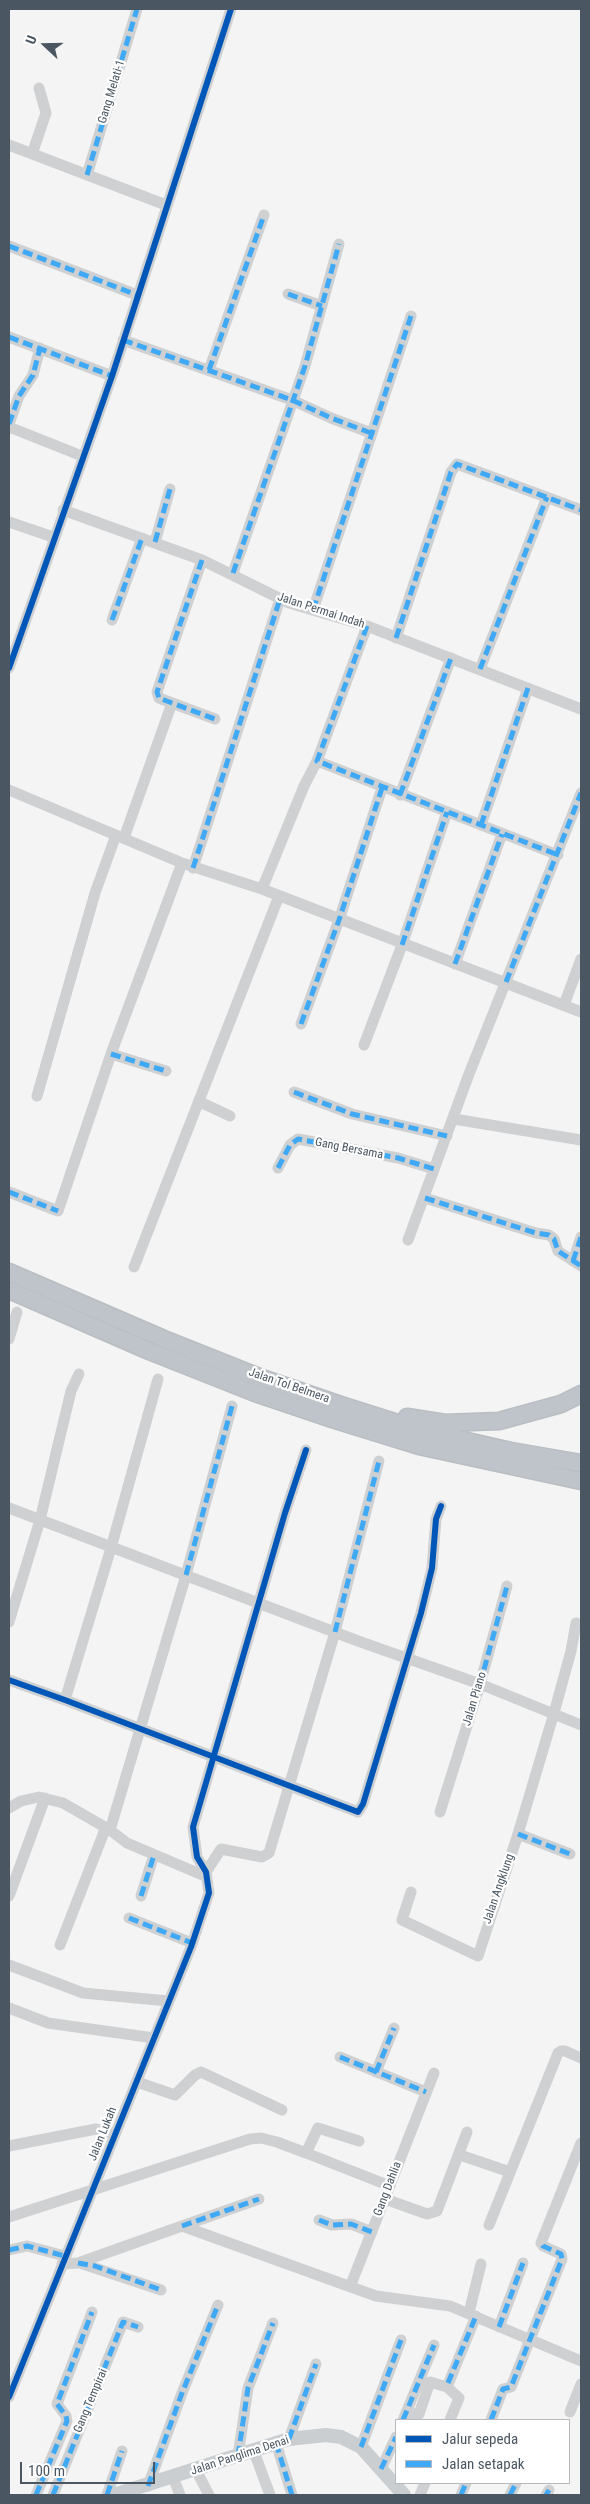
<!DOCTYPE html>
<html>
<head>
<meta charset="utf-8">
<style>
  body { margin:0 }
  #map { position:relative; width:590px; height:2504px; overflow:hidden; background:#f4f4f4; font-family:"Roboto Condensed",sans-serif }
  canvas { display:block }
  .frame { position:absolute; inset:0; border:10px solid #4a5661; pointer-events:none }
  .legend { position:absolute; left:395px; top:2419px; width:175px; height:65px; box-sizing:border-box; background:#fff; border:1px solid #b7bbc0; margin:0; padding:6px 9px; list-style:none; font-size:15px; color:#4a5661 }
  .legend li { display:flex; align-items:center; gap:10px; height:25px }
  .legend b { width:25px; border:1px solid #b7bbc0 }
  .north { position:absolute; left:20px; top:20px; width:50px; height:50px; -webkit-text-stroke:4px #fff; paint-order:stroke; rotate:291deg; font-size:14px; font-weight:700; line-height:20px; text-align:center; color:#4a5661 }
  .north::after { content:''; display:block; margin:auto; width:18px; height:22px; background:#4a5661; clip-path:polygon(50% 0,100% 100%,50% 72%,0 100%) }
  .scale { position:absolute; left:20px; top:2462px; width:135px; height:22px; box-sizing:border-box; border:2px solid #4a5661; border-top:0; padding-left:6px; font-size:15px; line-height:18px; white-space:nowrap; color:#4a5661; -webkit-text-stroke:4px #fff; paint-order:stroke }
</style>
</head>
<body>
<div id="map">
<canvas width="590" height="2504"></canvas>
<div class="frame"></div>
<ul class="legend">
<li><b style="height:6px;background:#0057b8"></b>Jalur sepeda</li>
<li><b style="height:6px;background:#3fa9f5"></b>Jalan setapak</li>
</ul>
<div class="north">U</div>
<div class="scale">100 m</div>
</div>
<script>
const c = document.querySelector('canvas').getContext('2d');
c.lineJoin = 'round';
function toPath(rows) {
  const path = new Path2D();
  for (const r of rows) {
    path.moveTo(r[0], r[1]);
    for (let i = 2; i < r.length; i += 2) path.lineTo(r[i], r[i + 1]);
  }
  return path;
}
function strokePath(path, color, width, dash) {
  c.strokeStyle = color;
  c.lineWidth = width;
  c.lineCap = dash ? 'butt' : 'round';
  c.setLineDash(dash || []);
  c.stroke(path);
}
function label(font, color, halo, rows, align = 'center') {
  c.font = font + ' "Roboto Condensed",sans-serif';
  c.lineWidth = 4.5;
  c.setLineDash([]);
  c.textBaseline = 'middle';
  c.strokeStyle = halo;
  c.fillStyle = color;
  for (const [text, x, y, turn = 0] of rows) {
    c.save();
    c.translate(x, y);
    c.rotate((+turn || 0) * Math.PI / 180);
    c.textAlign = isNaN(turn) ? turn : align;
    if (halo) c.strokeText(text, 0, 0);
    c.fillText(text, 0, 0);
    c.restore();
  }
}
const minor = toPath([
  [9,145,166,205],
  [32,154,46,113,39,88],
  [87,175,137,9],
  [9,246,137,295],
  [288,294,322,306],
  [9,337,112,376],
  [123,340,292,400,331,418,371,433],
  [209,370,264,215],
  [9,424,19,396,33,375,40,348],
  [9,427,82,456],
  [63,510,202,560,289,603,367,626,581,709],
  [9,522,53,537],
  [155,542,170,489],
  [202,560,157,692,159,698,172,703,215,719],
  [233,573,305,366,339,244],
  [313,610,411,316],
  [112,620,142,538],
  [396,638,451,472,457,464,581,510],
  [9,668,112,376,231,9],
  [480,669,547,497],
  [317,761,558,855],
  [9,790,182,863,262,889,581,1012],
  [400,795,451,658],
  [481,825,528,688],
  [124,838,172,703],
  [193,868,280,599],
  [262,889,304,786,317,761,367,626],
  [455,964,502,834],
  [564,1005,581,959],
  [301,1024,339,920,382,788],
  [364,1045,402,945,447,812],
  [111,1054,166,1071],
  [294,1092,352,1114,447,1136],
  [37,1096,95,893,116,835],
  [200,1102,230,1116],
  [454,1119,581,1140],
  [278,1168,290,1145,298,1139,398,1158,434,1169],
  [9,1192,58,1211,111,1054,182,863],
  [425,1198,536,1233,549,1235,554,1239,558,1251,581,1266],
  [408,1240,469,1074,581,793],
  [573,1261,581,1237],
  [134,1267,279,896],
  [9,1339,17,1312],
  [9,1508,358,1641,480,1684,581,1725],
  [9,1622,40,1520,71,1391,79,1374],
  [9,1680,65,1700,358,1812,363,1804,421,1613,432,1568,436,1519,441,1506],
  [65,1700,111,1548,158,1379],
  [9,1808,21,1801,39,1797,63,1803,110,1830,127,1843,207,1877],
  [440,1812,480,1684,507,1586],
  [110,1830,186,1575,232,1406],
  [518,1834,570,1854],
  [206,1872,221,1849,262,1857,269,1853,335,1632,379,1461],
  [411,1892,402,1920,478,1956,518,1834,554,1713,571,1651,576,1623],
  [9,1896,45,1798],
  [141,1896,154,1855],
  [129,1918,192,1943],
  [60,1945,106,1827],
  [9,1965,83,1993,168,2001],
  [9,2008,48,2023,154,2038],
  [340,2057,426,2092],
  [376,2072,394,2028],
  [137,2082,175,2095,195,2075,201,2072,282,2110],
  [359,2141,318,2128,306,2153,390,2186],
  [9,2146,96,2129,114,2134],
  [460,2155,510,2172],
  [385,2199,427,2214,437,2211,467,2132],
  [9,2217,250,2139,261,2138,277,2142,306,2153],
  [319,2220,332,2225,351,2224,372,2232],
  [489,2225,558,2053,561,2051,565,2051,581,2058],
  [182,2226,259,2199],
  [9,2250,27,2246,65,2256],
  [80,2263,161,2290],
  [62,2264,78,2263,182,2226,376,2296,450,2306,581,2361],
  [350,2287,434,2073],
  [469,2313,481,2264],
  [499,2327,523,2263],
  [9,2397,191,1947,209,1893,206,1872,197,1857,193,1827,285,1513,306,1450],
  [570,2412,581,2384],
  [406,2413,419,2414,430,2382,447,2387],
  [403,2420,434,2345],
  [450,2420,459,2398,447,2387,476,2316],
  [491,2420,503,2389,511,2387,562,2259,561,2254,543,2246,541,2243,581,2143],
  [289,2439,316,2364],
  [276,2443,292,2495],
  [361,2447,401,2340],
  [253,2449,270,2495],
  [238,2456,248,2388,273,2323],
  [381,2469,396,2437],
  [196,2470,209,2495],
  [173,2477,180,2495],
  [148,2486,182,2393,218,2305],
  [36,2495,67,2421,66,2416,57,2404,92,2312],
  [53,2495,123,2322,138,2327],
  [107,2495,122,2451],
  [420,2495,425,2483],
  [461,2495,466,2483],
  [510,2495,516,2483],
  [546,2495,549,2490]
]);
const major = toPath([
  [114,2495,289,2439,326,2435,341,2437,361,2447,404,2495]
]);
const highway = toPath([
  [9,1272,164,1339,262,1378,341,1405,423,1431,511,1451,581,1463],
  [9,1290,149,1351,255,1393,335,1420,419,1446,581,1481],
  [407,1417,445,1423,499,1421,561,1404,581,1394]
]);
const quiet = toPath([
  [87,175,137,9],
  [9,246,137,295],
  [288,294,322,306],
  [9,337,112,376],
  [123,340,292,400,331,418,371,433],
  [209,370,264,215],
  [9,424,19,396,33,375,40,348],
  [155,542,170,489],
  [202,560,157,692,159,698,172,703,215,719],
  [233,573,305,366,339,244],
  [313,610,411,316],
  [112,620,142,538],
  [367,626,317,761,558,855],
  [396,638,451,472,457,464,581,510],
  [480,669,547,497],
  [400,795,451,658],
  [481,825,528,688],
  [193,868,280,599],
  [402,945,447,812],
  [455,964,502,834],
  [506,982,581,793],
  [301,1024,339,920,382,788],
  [111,1054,166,1071],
  [294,1092,352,1114,447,1136],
  [278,1168,290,1145,298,1139,398,1158,434,1169],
  [9,1192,58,1211],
  [425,1198,536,1233,549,1235,554,1239,558,1251,581,1266],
  [573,1261,581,1237],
  [186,1575,232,1406],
  [335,1632,379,1461],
  [480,1684,507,1586],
  [518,1834,570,1854],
  [141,1896,154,1855],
  [129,1918,192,1943],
  [340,2057,426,2092],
  [376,2072,394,2028],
  [319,2220,332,2225,351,2224,372,2232],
  [182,2226,259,2199],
  [9,2250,27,2246,65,2256],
  [78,2263,95,2266,161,2290],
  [499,2327,523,2263],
  [448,2383,476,2316],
  [403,2420,434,2345],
  [491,2420,503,2389,511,2387,562,2259,561,2254,543,2246,541,2243],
  [289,2439,316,2364],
  [276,2443,292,2495],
  [361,2447,401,2340],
  [238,2456,248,2388,273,2323],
  [381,2469,396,2437],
  [148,2486,182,2393,218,2305],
  [36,2495,67,2421,66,2416,57,2404,92,2312],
  [53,2495,123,2322,138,2327],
  [107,2495,122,2451],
  [461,2495,466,2483],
  [510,2495,516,2483],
  [546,2495,549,2490]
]);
const cycleway = toPath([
  [9,668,112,376,231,9],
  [9,1680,65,1700,358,1812,363,1804,421,1613,432,1568,436,1519,441,1506],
  [9,2397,191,1947,209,1893,206,1872,197,1857,193,1827,285,1513,306,1450]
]);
const streetNames = [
  ["Gang Melati-1",112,92,-73],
  ["Jalan Permai Indah",321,611,18],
  ["Gang Bersama",349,1149,11],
  ["Jalan Tol Belmera",289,1386,19],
  ["Jalan Piano",475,1699,-73],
  ["Jalan Angklung",499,1889,-71],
  ["Jalan Lukah",103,2134,-68],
  ["Gang Dahlia",388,2189,-69],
  ["Gang Tempirai",91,2401,-67],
  ["Jalan Panglima Denai",240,2456,-18]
];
strokePath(highway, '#b9bec3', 19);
strokePath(minor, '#ced0d2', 11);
strokePath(major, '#caced1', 14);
strokePath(highway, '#bec4c9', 16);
strokePath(quiet, '#3fa9f5', 5, [10, 5]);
strokePath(cycleway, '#0057b8', 6);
label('12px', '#4a5661', '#fff', streetNames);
</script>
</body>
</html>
